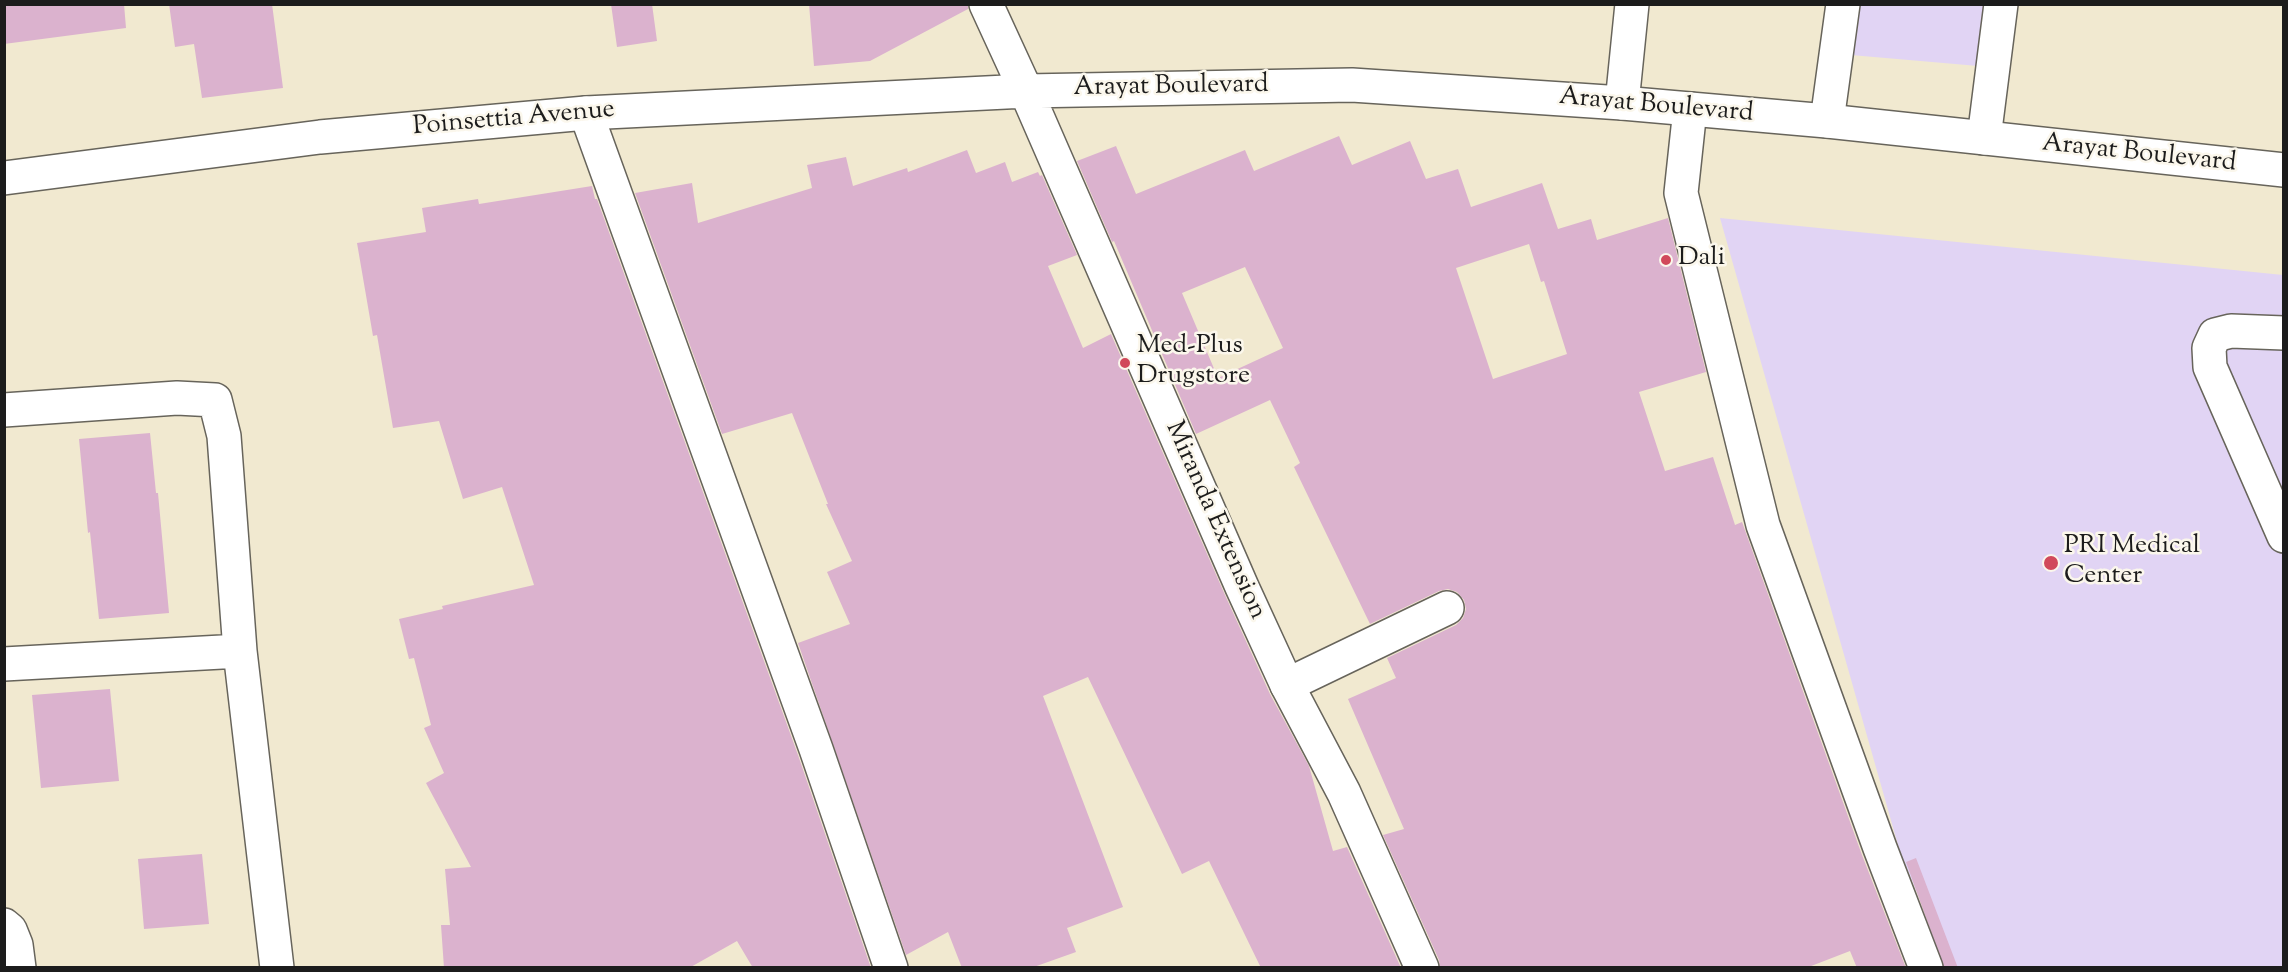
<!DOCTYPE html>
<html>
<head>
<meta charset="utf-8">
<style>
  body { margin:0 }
  #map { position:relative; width:2288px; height:972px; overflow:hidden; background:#f1e9d0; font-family:"Sorts Mill Goudy",serif }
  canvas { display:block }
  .frame { position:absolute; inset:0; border:6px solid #1c1c1c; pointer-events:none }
</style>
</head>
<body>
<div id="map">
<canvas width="2288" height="972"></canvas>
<div class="frame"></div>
</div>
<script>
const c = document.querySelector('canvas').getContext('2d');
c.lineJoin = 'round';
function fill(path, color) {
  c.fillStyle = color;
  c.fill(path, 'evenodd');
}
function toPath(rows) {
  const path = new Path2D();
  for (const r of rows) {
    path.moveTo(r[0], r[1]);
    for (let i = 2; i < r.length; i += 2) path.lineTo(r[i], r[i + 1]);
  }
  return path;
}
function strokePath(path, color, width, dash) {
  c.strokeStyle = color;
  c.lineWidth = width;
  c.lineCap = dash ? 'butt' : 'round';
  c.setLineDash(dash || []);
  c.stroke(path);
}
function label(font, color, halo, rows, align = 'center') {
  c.font = font + ' "Sorts Mill Goudy",serif';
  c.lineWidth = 5;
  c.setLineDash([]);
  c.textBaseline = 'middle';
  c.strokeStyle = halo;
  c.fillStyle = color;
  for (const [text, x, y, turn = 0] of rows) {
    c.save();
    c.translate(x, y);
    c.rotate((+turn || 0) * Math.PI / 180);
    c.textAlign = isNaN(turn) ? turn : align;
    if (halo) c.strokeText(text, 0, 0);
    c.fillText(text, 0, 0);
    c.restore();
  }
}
const built = toPath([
  [1831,5,1985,5,1978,66,1828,53],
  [1720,218,2283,275,2283,967,1948,967,1900,852]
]);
const building = toPath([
  [4,4,124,4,126,28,4,44],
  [169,4,272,4,283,88,202,98,194,44,175,47],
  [611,4,652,4,657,41,617,47],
  [809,4,968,4,968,9,870,61,814,66],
  [1339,136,1352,165,1410,141,1426,179,1458,169,1471,207,1542,183,1558,229,1591,219,1597,240,1668,218,1706,372,1639,392,1665,471,1713,457,1735,525,1742,522,1862,855,1906,968,1857,968,1850,951,1806,968,1440,968,1439,960,1383,835,1404,829,1348,699,1396,678,1387,658,1456,625,1463,618,1466,609,1464,600,1457,592,1448,589,1439,591,1370,624,1294,467,1300,463,1270,400,1196,434,1114,241,1112,242,1077,161,1116,146,1136,194,1245,150,1254,171],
  [1529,244,1541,282,1544,281,1567,354,1493,379,1456,268],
  [1245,267,1283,348,1218,378,1182,293],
  [967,150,976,173,1005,162,1012,182,1038,172,1040,176,1042,175,1077,255,1048,266,1083,348,1111,334,1225,595,1270,694,1309,766,1333,851,1347,847,1401,968,1261,968,1209,861,1182,874,1088,677,1043,696,1123,907,1067,928,1076,952,1031,968,962,968,948,932,906,955,798,643,850,624,827,572,852,561,826,504,828,504,792,413,722,434,635,193,692,183,698,223,812,188,807,165,846,157,853,186,907,168,908,172],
  [592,186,595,199,597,199,798,755,871,968,753,968,737,941,689,968,444,968,441,925,450,925,445,869,471,867,426,783,444,773,424,728,431,725,414,658,409,659,399,619,443,609,442,606,534,585,502,487,463,499,439,421,393,428,377,335,373,336,357,243,426,232,422,208,478,199,479,204],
  [150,433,156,493,158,493,169,613,99,619,90,532,88,533,79,439],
  [110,689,119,781,41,788,32,695],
  [202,854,209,924,144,929,138,859],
  [1916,858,1958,968,1944,968,1906,862]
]);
const minor = toPath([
  [1622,103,1632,4],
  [1690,109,1681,193,1763,525,1880,848,1926,968],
  [586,113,816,749,891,968],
  [1827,121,1843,4],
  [1984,138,2001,4],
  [2284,333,2231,331,2215,335,2209,348,2210,367,2284,536],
  [4,410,177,398,215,400,224,436,240,651,277,968],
  [4,664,240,651],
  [1287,685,1447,608],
  [4,925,10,930,16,945,19,968]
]);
const major = toPath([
  [986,4,1026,91,1242,587,1287,685,1344,793,1422,968],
  [4,178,320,137,586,113,1026,91,1352,85,1622,103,1827,121,2284,170]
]);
const markers = [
  [1666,260,6,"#d1495b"],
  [1125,363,6,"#d1495b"],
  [2051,563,8,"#d1495b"]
];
const streetNames = [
  ["Arayat Boulevard",1171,88,-1],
  ["Arayat Boulevard",1656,107,5],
  ["Poinsettia Avenue",514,120,-5],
  ["Arayat Boulevard",2139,155,6],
  ["Miranda Extension",1214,521,66]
];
const poiNames = [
  ["Dali",1678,260],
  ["Med-Plus",1137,348],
  ["Drugstore",1137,378],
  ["PRI Medical",2064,548],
  ["Center",2064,578]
];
fill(built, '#e1d4f4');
fill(building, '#dbb2ce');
strokePath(minor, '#67645b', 36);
strokePath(major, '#67645b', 36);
strokePath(minor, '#fff', 33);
strokePath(major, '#fff', 33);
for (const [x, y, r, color] of markers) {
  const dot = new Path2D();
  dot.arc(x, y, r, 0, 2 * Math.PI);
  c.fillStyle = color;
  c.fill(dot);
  strokePath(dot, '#fbf7ec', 2);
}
label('26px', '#1c1c1c', '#fbf7ec', streetNames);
label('26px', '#1c1c1c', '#fbf7ec', poiNames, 'left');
</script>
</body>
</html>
